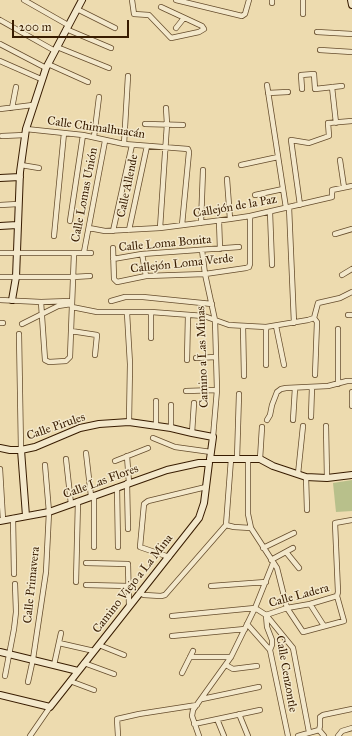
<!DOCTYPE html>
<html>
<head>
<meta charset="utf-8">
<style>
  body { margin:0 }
  #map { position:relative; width:352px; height:736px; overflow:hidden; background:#eddbaf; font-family:"IM FELL Great Primer",serif }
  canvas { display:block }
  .scale { position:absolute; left:12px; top:20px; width:117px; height:18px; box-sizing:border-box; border:2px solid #381c01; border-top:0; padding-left:5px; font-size:12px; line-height:14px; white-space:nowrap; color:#381c01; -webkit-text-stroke:3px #f3e8cb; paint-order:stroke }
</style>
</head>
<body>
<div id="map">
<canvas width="352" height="736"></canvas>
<div class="scale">200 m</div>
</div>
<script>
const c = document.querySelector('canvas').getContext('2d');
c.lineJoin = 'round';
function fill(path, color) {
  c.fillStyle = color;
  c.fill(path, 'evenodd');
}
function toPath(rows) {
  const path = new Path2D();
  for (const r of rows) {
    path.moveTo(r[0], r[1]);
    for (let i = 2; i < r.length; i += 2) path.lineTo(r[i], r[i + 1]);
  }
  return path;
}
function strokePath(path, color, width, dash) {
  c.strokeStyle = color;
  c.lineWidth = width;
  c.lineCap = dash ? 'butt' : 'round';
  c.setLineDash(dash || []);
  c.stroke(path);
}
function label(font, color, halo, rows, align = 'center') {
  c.font = font + ' "IM FELL Great Primer",serif';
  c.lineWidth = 3;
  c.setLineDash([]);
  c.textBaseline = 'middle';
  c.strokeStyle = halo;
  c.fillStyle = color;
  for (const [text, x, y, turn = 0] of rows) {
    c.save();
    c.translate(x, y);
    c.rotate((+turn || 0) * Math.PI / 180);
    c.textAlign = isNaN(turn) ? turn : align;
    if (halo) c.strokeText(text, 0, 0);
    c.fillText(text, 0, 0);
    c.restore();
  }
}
const green = toPath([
  [352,480,352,511,336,512,333,483]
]);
const street = toPath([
  [24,0,68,25],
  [132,0,134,14,149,15,171,38,199,32,204,29,202,26,161,7],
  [176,0,242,16,245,14,249,0],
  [303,0,303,14],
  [272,3,272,0],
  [77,9,115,28],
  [0,20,55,51],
  [176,28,184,18],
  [66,29,111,48],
  [317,32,352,34],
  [0,44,46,68],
  [57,47,109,68],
  [320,50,352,52],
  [0,61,41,79],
  [48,64,88,82],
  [267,85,286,208],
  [332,87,336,123],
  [302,89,301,75,314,74,315,89,342,86],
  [268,93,288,92],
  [12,108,16,87],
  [0,109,33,105],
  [145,124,183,125],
  [26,129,83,135,124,144,188,149,189,152,182,225],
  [2,136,25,135],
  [94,137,99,97],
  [124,144,128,76],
  [340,160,344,187],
  [21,165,39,168],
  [241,165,278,157],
  [227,179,230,219],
  [255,195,283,189],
  [0,205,18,204],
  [300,205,291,140,309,143,329,136,328,123,352,121],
  [289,207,294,323],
  [270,212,272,265],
  [70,221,83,135],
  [219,221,220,249],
  [201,223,203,170],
  [89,228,105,231,160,228,230,219,250,216,332,197,332,190,352,186],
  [160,228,167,124,166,108],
  [129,230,147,146],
  [113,231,132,145],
  [335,234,352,229],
  [54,236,64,133],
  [113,248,114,279,117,282,146,276,205,274,246,268,249,267,250,264,250,216],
  [202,250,205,274,215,320,217,390,213,437],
  [84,252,105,141],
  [0,253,91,253],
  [142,254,146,276],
  [113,259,142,254,239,247],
  [342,275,352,269],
  [0,277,73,277,90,276],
  [0,300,41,302,71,301],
  [111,301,125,297,143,297,212,304],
  [41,302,45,360,49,362,66,361,70,357,74,253],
  [72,307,97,312,151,312,204,316,229,325,266,327,308,320,314,318,318,303,340,298,352,292],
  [127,313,130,364,129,422],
  [348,315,352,315],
  [314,318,317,322,315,375],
  [0,323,3,323],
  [22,324,58,306,71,304],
  [243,326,244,376],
  [276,326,284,365],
  [71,331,97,335,95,355],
  [19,334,21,450],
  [151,338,151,312],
  [196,358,216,357],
  [187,360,188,315],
  [266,365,266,327],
  [338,384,338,329],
  [186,391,217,390],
  [171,405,171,428],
  [352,406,352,392],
  [311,417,312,387],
  [267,420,270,415,272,405,277,392,281,389,286,388,328,386,347,381,352,381],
  [293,420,295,388],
  [156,426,156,401],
  [326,426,327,478],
  [192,433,194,403],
  [153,438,175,447,211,452],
  [86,453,91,496],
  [127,456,129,483],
  [66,459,71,504],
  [237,459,239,394],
  [248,459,248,514,251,528,277,568,287,608,303,632,344,621,337,596,338,592,335,523,352,520],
  [260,459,262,427],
  [115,461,148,448],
  [0,469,3,520],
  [298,474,303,426],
  [306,477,307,510],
  [127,483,128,529],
  [117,487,118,547],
  [13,518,14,574],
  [226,525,231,459],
  [226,525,234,527,251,528],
  [94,547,94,495],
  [263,548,294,533],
  [286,552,299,568],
  [169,557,140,547,144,504,148,501,206,487],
  [271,560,293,548],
  [86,563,128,564,129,606],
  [76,582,78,501],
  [86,585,129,586],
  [211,586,266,582],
  [140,593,144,595,161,596,165,595,226,525],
  [310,604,324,626],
  [255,608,266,615,293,648,309,732],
  [172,616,255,608],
  [247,624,270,650],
  [172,636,245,629],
  [59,643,94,651],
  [99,645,124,655],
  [190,657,231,657],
  [84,663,114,674],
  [54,665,61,633],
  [226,665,233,669,257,666],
  [182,673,193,651],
  [5,676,14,629,16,612,15,584],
  [70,681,94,690],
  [28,682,33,659,46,572,49,512,45,465],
  [202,699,259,687],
  [239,714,248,736],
  [217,719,224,736],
  [194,724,260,710],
  [319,730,324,736],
  [30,736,50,707],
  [118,736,117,719,139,714,197,705],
  [199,736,192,716,193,710,231,657,255,608,273,563],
  [288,736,270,650,272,645,272,640,267,627,266,615,287,608,310,604,337,596],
  [298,736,319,730,320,726,320,717,323,715,352,709],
  [338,736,342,731,352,728]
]);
const secondary = toPath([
  [351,0,352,5],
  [0,178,20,177],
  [0,226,17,225],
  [12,300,16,277,20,172,26,129,46,68,82,0],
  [0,448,10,450,21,450,35,447,80,428,99,424,129,422,171,428,192,433,213,437,210,459,260,459,273,466,306,477,327,478,352,475],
  [21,450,26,516],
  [0,521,49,512,167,470,199,463,209,463,204,503,199,518,50,707,0,695],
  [0,652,78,671]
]);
const streetNames = [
  ["Calle Chimalhuacán",96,128,8],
  ["Calle Allende",128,186,-78],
  ["Calle Lomas Unión",85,195,-79],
  ["Callejón de la Paz",235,207,-10],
  ["Calle Loma Bonita",165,244,-5],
  ["Callejón Loma Verde",182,264,-6],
  ["Camino a Las Minas",203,357,-92],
  ["Calle Pirules",56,427,-19],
  ["Calle Las Flores",101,482,-20],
  ["Camino Viejo a La Mina",133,584,-52],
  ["Calle Primavera",32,585,-84],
  ["Calle Ladera",299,596,-15],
  ["Calle Cenzontle",286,674,80]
];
fill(green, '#b8c08b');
strokePath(street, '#654c2c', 6);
strokePath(secondary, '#381c01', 8);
strokePath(street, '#f3e8cb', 4.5);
strokePath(secondary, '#f3e8cb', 6);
label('12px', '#381c01', '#f3e8cb', streetNames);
</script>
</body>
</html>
